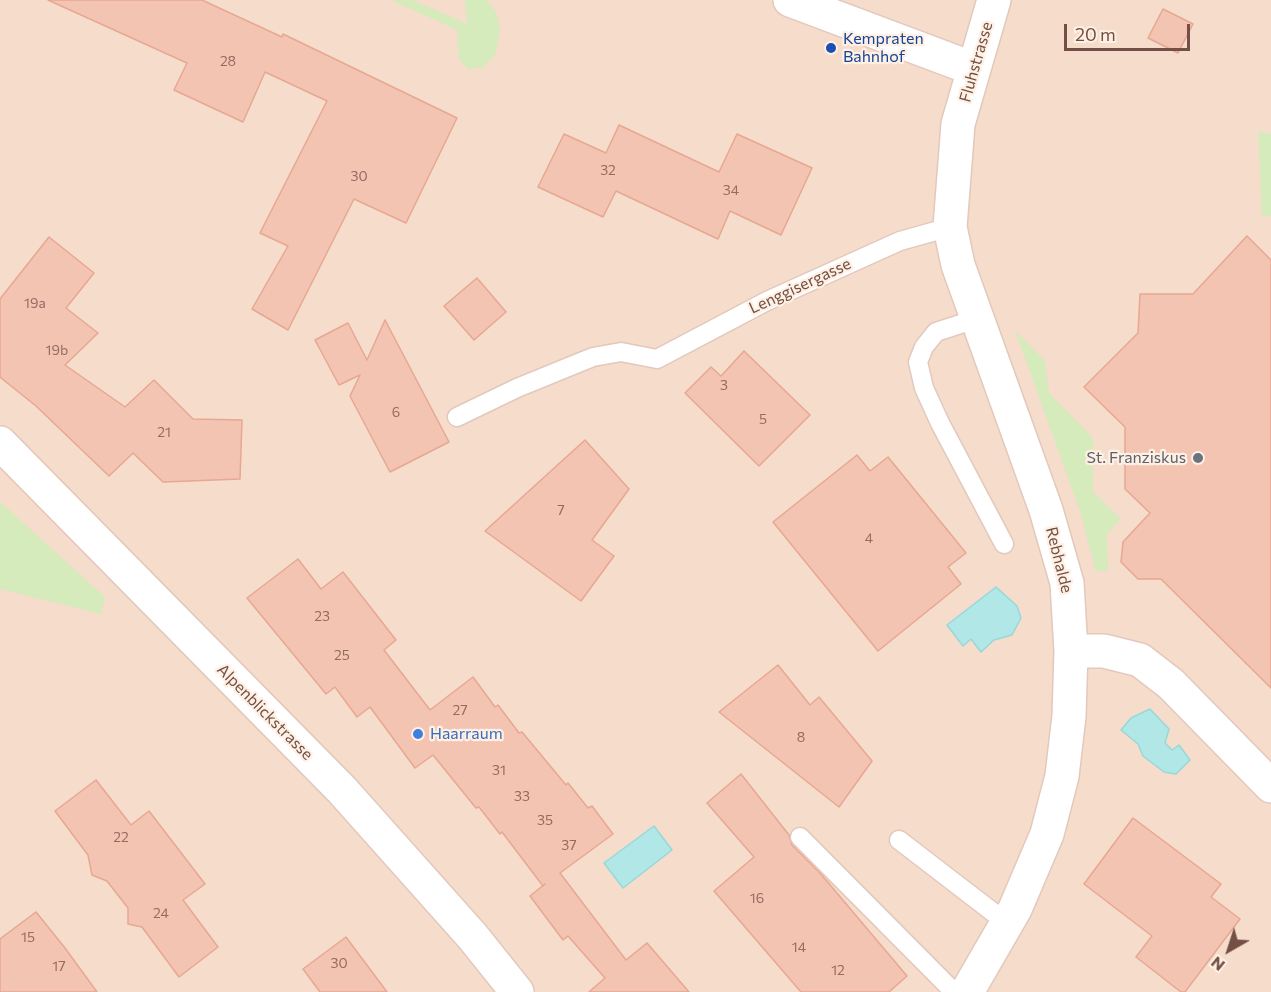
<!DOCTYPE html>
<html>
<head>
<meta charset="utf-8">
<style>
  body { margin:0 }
  #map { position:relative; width:1271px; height:992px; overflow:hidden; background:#fdecdc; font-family:Commissioner,sans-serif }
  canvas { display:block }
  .north { position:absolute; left:1199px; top:920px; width:60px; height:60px; -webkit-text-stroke:4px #fff0e4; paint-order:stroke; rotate:219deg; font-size:16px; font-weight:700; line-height:24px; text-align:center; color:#734f45 }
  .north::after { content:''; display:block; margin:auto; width:21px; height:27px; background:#734f45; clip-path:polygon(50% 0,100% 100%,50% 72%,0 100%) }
  .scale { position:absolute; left:1064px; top:24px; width:126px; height:27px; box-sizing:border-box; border:3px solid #734f45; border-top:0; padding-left:8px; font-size:18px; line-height:21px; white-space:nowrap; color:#734f45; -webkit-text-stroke:4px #fff0e4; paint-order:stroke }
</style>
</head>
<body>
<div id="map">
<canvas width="1271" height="992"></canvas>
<div class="north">N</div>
<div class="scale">20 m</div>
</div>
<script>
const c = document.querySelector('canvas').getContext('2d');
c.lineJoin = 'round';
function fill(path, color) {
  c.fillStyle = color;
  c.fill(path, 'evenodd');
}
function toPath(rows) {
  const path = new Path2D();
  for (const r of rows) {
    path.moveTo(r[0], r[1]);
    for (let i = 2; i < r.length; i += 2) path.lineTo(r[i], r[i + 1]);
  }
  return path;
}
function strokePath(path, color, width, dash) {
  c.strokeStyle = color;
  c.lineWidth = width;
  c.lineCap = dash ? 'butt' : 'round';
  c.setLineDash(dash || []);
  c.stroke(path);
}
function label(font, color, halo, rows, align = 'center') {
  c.font = font + ' Commissioner,sans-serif';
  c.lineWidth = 4.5;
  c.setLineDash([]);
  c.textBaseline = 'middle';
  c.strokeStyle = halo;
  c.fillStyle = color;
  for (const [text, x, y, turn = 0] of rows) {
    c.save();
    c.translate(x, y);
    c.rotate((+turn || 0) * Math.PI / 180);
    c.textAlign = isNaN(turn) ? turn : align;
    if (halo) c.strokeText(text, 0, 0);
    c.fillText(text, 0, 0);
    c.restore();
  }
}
const residential = toPath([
  [0,0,1271,0,1271,992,0,992]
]);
const green = toPath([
  [391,0,413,0,467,24,465,0,487,0,496,12,500,30,496,53,484,67,468,69,459,59,457,30],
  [1258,131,1271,134,1271,216,1262,216],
  [1015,330,1045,361,1049,393,1093,438,1093,492,1121,519,1107,534,1108,570,1096,572,1080,511],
  [0,502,105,597,101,614,0,589]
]);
const water = toPath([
  [996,587,1017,606,1021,618,1012,635,994,640,981,652,971,639,963,646,947,625,996,587],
  [1150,709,1169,729,1165,743,1172,750,1179,745,1190,760,1176,774,1164,772,1143,756,1138,744,1121,730,1131,718,1150,709],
  [654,826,672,850,623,888,604,863,654,826]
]);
const building = toPath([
  [48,0,202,0,282,37,283,34,457,118,406,223,354,199,288,330,252,309,288,246,260,233,327,101,265,72,243,122,174,90,187,63,48,0],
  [1163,9,1193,24,1178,53,1148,38,1163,9],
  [619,125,719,172,737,134,812,168,781,235,730,211,718,239,616,191,603,217,538,187,564,134,606,153,619,125],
  [1247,236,1271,260,1271,688,1161,579,1138,579,1121,562,1123,542,1150,513,1125,489,1125,427,1084,387,1138,333,1140,294,1193,294,1247,236],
  [49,237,94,273,66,308,98,333,65,365,125,407,154,380,193,419,242,420,240,479,163,482,133,453,109,476,36,406,0,377,0,299,49,237],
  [477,278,506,312,474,340,444,306,477,278],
  [385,320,449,442,390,472,350,396,360,375,339,385,315,340,348,323,367,360,385,320],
  [744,351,810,415,759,466,685,393,711,367,721,376,744,351],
  [585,440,629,489,592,540,614,556,581,601,485,531,585,440],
  [857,455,870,471,888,457,966,553,948,567,961,584,878,651,773,522,857,455],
  [298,559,321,589,343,572,396,640,384,650,430,710,473,677,495,707,498,705,519,733,522,732,566,785,568,783,588,808,592,806,613,834,560,873,626,960,647,943,689,992,589,992,605,978,568,936,563,940,530,896,545,884,543,886,502,832,500,834,479,807,476,808,433,755,415,768,370,707,357,717,335,687,326,694,247,598,298,559],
  [778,665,810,705,819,697,872,761,839,807,719,712,778,665],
  [741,774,789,835,792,845,820,873,907,976,889,992,801,992,714,891,754,857,707,803,741,774],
  [96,780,131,825,149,811,205,884,183,900,218,947,179,977,142,927,128,924,128,908,107,881,92,875,88,855,55,811,96,780],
  [1133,818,1221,884,1211,897,1240,919,1185,992,1181,992,1136,957,1152,936,1084,884,1133,818],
  [36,912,65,948,97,992,0,992,0,939,36,912],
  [346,937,387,992,320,992,303,969,346,937]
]);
const service = toPath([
  [976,319,936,332,924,347,918,362,924,388,940,423,1004,544],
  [457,417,517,388,593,357,621,352,657,359,767,301,900,241,950,227],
  [800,837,954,992],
  [899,840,1007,923]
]);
const minor = toPath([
  [790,0,974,69],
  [0,443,342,790,473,937,517,992],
  [1071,651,1104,651,1140,660,1171,684,1271,786],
  [967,992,1015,909,1047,834,1062,776,1069,716,1071,651,1067,583,1046,510,958,265,950,227,958,124,994,0]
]);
const markers = [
  [831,48,6,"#1a4fb4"],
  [1198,458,6,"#6b7280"],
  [418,734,6,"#3f7fe0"]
];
const numberNames = [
  ["28",228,61],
  ["32",608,170],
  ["30",359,176],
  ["34",731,190],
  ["19a",35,303],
  ["19b",57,350],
  ["3",724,385],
  ["6",396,412],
  ["5",763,419],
  ["21",164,432],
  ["7",561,510],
  ["4",869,538],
  ["23",322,616],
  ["25",342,655],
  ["27",460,710],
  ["8",801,737],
  ["31",499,770],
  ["33",522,796],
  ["35",545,820],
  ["22",121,837],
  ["37",569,845],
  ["16",757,898],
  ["24",161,913],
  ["15",28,937],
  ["14",799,947],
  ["30",339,963],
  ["17",59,966],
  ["12",838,970]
];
const transitNames = [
  ["Kempraten",843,39],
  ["Bahnhof",843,57]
];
const streetNames = [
  ["Fluhstrasse",976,62,-74],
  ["Lenggisergasse",800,286,-25],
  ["Rebhalde",1059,560,76],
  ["Alpenblickstrasse",265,712,45]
];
const worshipNames = [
  ["St. Franziskus",1186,458]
];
const shopNames = [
  ["Haarraum",430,734]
];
fill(residential, '#f5dccb');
fill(green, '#d5ebbb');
fill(water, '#b1e7e7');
strokePath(water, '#97d8d9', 1.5);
fill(building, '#f4c4b3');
strokePath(building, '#e7a792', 1.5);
strokePath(service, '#e3c8bc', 21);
strokePath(minor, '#e3c8bc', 36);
strokePath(service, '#fff', 18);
strokePath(minor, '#fff', 33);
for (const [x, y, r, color] of markers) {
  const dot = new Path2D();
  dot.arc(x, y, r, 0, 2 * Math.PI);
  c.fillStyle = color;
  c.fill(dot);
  strokePath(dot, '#fff0e4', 2);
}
label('14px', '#936c60', null, numberNames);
label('16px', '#164399', '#fff0e4', transitNames, 'left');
label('16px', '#734f45', '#fff0e4', streetNames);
label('16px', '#5b616d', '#fff0e4', worshipNames, 'right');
label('16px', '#366cbe', '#fff0e4', shopNames, 'left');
</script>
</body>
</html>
